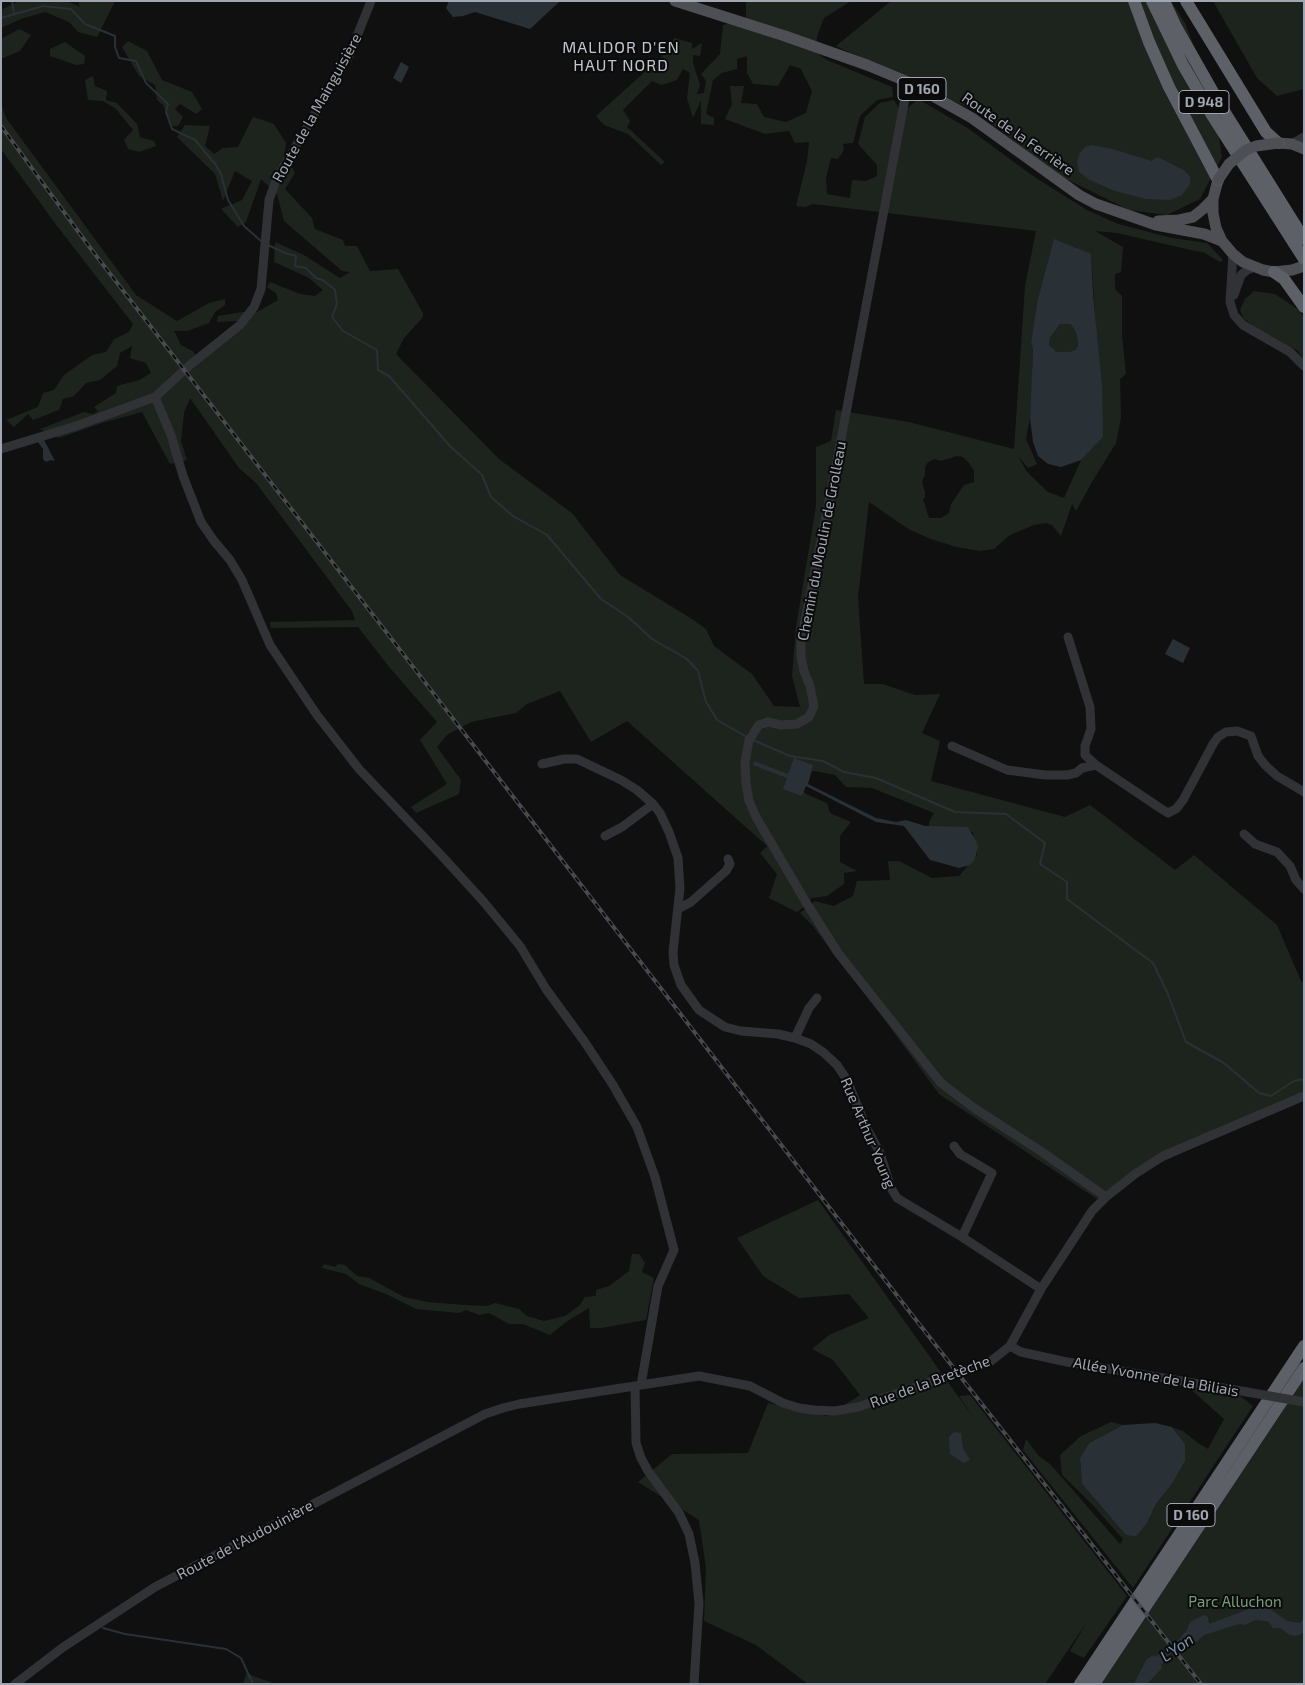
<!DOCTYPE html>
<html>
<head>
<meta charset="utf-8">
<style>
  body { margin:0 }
  #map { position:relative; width:1305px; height:1685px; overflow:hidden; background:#101011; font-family:"Exo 2",sans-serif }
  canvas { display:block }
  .frame { position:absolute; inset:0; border:2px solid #a1a7b2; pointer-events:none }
</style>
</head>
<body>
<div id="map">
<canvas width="1305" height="1685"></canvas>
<div class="frame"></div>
</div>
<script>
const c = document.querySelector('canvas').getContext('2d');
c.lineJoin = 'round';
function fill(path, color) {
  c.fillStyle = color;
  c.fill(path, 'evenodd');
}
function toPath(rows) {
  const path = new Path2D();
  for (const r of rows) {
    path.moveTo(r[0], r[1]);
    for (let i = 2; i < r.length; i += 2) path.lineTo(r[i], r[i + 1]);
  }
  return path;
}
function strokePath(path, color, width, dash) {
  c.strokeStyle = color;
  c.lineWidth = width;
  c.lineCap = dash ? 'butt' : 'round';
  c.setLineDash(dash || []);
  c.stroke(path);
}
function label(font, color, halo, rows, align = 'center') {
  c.font = font + ' "Exo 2",sans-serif';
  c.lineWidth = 4;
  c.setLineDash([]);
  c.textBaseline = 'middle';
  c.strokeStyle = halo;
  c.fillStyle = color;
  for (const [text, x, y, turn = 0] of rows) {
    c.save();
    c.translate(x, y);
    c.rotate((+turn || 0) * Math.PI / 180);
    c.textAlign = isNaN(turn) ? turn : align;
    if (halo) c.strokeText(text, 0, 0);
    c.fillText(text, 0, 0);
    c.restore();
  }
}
const green = toPath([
  [19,1,67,1,80,7,78,1,115,1,97,37,78,32,69,22,45,12,21,19,1,28,1,10],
  [746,1,851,1,824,18,817,37,815,52,827,60,892,87,893,97,877,100,860,116,853,143,843,144,844,150,838,159,831,158,826,178,827,194,850,198,852,180,866,181,877,176,877,165,858,144,865,117,880,103,894,100,902,113,918,99,969,129,1033,176,1087,210,1118,224,1172,238,1207,243,1223,260,1220,262,1203,252,1195,251,1117,233,1095,231,1123,247,1121,272,1115,274,1115,289,1122,296,1122,335,1126,374,1120,379,1121,418,1116,443,1092,482,1076,511,1072,504,1061,536,1052,525,1046,523,1034,525,1010,535,994,549,980,551,956,547,931,539,910,530,869,502,858,597,864,684,883,684,915,695,940,694,922,733,940,741,931,781,1065,817,1090,805,1175,870,1194,855,1277,925,1301,981,1304,982,1304,1097,1272,1109,1156,1165,1100,1201,939,1094,887,1023,812,925,800,913,815,901,834,906,853,896,857,881,890,880,888,861,899,861,932,878,959,876,977,855,973,832,943,829,929,832,929,822,934,813,872,788,846,787,835,775,815,771,795,775,791,783,808,795,827,803,830,813,851,822,840,836,840,862,857,871,844,873,844,884,827,896,812,898,807,905,797,912,769,898,777,874,760,853,767,846,627,721,591,742,560,691,527,704,516,713,471,722,447,735,437,747,461,780,459,794,416,813,411,807,447,784,420,740,437,722,390,668,358,627,271,628,270,622,355,620,352,611,302,544,256,483,239,468,190,398,184,413,181,441,187,460,170,464,142,412,102,423,59,438,40,429,84,412,93,414,98,411,94,407,116,393,117,386,139,380,151,373,146,363,130,358,132,346,120,353,117,366,100,380,86,383,74,396,63,399,59,410,33,420,28,414,14,427,6,420,38,407,43,393,54,390,64,375,92,355,106,352,114,339,129,332,133,324,57,226,1,149,1,103,6,118,136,295,177,321,209,303,225,299,225,305,215,312,209,323,187,331,174,331,181,345,194,352,199,362,250,320,217,322,218,316,243,312,257,312,278,300,276,293,267,287,270,282,300,294,315,296,323,290,309,278,274,262,275,242,304,255,340,278,350,272,342,271,284,221,277,194,261,179,246,222,238,227,221,209,242,200,252,181,235,171,223,201,215,174,177,137,185,125,210,126,205,146,214,154,223,148,238,147,253,117,274,124,286,143,284,157,281,164,292,167,295,173,285,189,312,218,315,229,343,240,345,246,357,246,370,271,398,269,423,313,423,317,404,338,396,354,499,459,572,513,620,575,692,619,706,629,714,646,752,674,774,706,800,707,792,676,796,627,816,506,816,447,831,441,836,410,909,422,1014,449,1025,286,1036,231,813,204,805,207,796,206,807,161,809,142,795,143,789,131,765,134,725,119,732,104,730,86,744,86,741,103,757,104,764,117,786,122,806,113,812,91,801,69,790,65,778,86,753,84,747,73,747,56,737,59,737,69,722,73,713,80,706,114,714,118,714,125,701,124,701,100,693,118,687,98,690,73,683,69,677,80,662,85,652,81,623,110,630,121,627,127,665,162,661,165,628,134,604,125,596,116,669,50,674,38,692,43,692,49,702,43,700,56,693,55,693,63,700,85,697,94,704,93,706,81,701,74,720,54,723,25,746,19],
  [1091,254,1103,437,1081,460,1064,498,1048,492,1027,472,1018,456,1028,468,1037,464,1026,439,1030,418,1032,384,1033,350,1031,342,1042,287],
  [957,456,963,457,969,463,974,471,974,482,964,485,951,504,949,513,941,518,929,518,923,499,925,498,925,492,922,482,925,475,925,467,927,463,934,459,941,461],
  [891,1,1171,1,1185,23,1213,97,1222,157,1200,199,1167,215,1129,210,1058,175,975,111,836,46],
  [1213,1,1304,1,1304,89,1277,96,1257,78],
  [19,29,31,35,20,51,1,59,1,39],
  [128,41,147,51,162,80,192,92,202,109,196,114,180,104,175,109,183,117,178,126,172,126,163,105,157,100,155,85,139,76,122,47],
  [65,42,85,56,84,64,76,65,50,56,50,49],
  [93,76,95,86,107,91,106,100,117,103,137,124,140,137,154,141,156,146,139,152,128,149,124,140,133,130,116,109,103,101,88,100,85,80],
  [1254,291,1275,294,1299,310,1304,317,1304,361,1298,351,1255,327,1244,319,1240,310,1245,299],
  [1060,324,1070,324,1073,327,1077,336,1078,346,1075,350,1069,352,1057,352,1049,345,1050,338],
  [818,1200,975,1420,959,1396,970,1395,1127,1596,1084,1658,1070,1651,1087,1622,1045,1684,808,1684,756,1645,704,1621,706,1568,699,1520,638,1482,672,1454,748,1453,768,1403,827,1416,860,1395,833,1360,812,1349,829,1335,869,1318,849,1294,799,1298,763,1276,737,1238],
  [632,1254,639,1254,645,1263,642,1272,654,1278,646,1320,601,1328,590,1328,589,1308,566,1322,550,1335,523,1324,509,1324,489,1313,479,1315,466,1310,459,1313,416,1309,386,1294,359,1284,346,1274,322,1268,324,1264,335,1267,338,1264,345,1265,357,1276,369,1278,404,1297,428,1302,464,1305,487,1306,495,1303,519,1309,527,1316,544,1321,565,1316,580,1305,585,1297,596,1296,596,1290,609,1286,629,1271],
  [1304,1379,1304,1684,1101,1684],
  [1188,1387,1239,1395,1253,1406,1133,1588,1023,1450,1026,1439,1038,1455,1051,1465,1120,1544,1123,1539,1090,1502,1062,1475,1060,1455,1081,1436,1111,1422,1123,1425,1089,1443,1080,1458,1082,1484,1111,1518,1147,1523,1156,1504,1172,1484,1185,1461,1185,1444,1172,1427,1183,1431,1198,1443,1208,1449,1224,1419],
  [247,1672,253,1676,276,1684,243,1684]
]);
const water = toPath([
  [449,1,557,1,559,2,530,29,475,12,463,16,453,17,446,8],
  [401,62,409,67,401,83,393,78],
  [1092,145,1112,149,1152,161,1157,157,1162,159,1185,171,1190,177,1190,184,1182,195,1170,200,1146,199,1115,191,1088,179,1079,172,1077,161,1080,153,1085,147],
  [1054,239,1091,254,1093,294,1102,386,1103,437,1081,460,1061,467,1048,464,1038,456,1033,442,1030,418,1033,350,1031,342,1038,299],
  [1060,324,1070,324,1073,327,1077,336,1078,346,1075,350,1069,352,1057,352,1049,345,1050,338],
  [35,438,44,440,55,461,51,460,46,462,43,459,43,449],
  [1173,639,1190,648,1183,663,1165,654],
  [794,758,813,765,808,784,876,818,896,822,906,820,925,826,968,827,976,841,978,846,975,859,970,865,959,868,930,860,904,826,876,822,806,786,802,796,783,789,787,778,753,765,754,761,788,774],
  [1155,1423,1172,1427,1185,1444,1185,1461,1172,1484,1156,1504,1147,1523,1136,1536,1126,1535,1082,1484,1080,1458,1089,1443,1123,1425],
  [954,1432,961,1433,963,1448,970,1460,964,1463,950,1454,949,1437],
  [1257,1605,1266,1606,1287,1621,1300,1623,1304,1618,1304,1633,1295,1636,1288,1634,1280,1628,1273,1628,1269,1622,1265,1621,1255,1620,1245,1625,1239,1624,1204,1635,1195,1643,1179,1647,1166,1657,1161,1666,1162,1668,1147,1684,1134,1684,1146,1660,1153,1655,1154,1657,1164,1653,1176,1643,1187,1630,1190,1622,1204,1615,1208,1617,1209,1624,1249,1609]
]);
const stream = toPath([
  [12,1,14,14],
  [1,18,43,6,71,9,85,24,115,36,115,47,119,58,136,61,146,83,168,104,166,112,172,129,195,140,216,165,221,174,228,200,244,226,261,241],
  [268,245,285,253,296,256,295,266,306,268,316,278,323,280,335,290,337,304,332,317,343,331,377,350,378,370,389,376,450,446,482,475,491,497,513,516,547,535,601,599,627,616,652,639,687,659,698,671,706,702,717,720,747,737],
  [753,740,790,756,823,761,844,772,876,778,955,812,1006,814,1045,843,1040,864,1067,882,1067,899,1153,963,1167,992,1186,1042,1224,1063,1259,1093,1271,1096,1294,1081,1304,1079],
  [103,1628,125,1634,226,1649,241,1658,253,1684]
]);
const minor = toPath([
  [908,82,837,461,801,641,801,657,804,671,810,686,814,706,809,717,797,724,781,725,768,722,759,725,749,740,745,762,746,783,749,801,756,817,807,904,838,953,941,1083,974,1108,1042,1152,1106,1197],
  [1292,144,1304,137],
  [1233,254,1230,302,1234,315,1243,325,1290,352,1304,366],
  [1234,295,1241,275,1247,270,1255,267],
  [155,397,171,435,183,476,201,522,214,541,230,560,242,580,270,645,317,715,359,769,441,855,483,901,520,946,546,989,584,1041,613,1085,637,1127,655,1177,674,1250,658,1286,641,1385],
  [1,449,76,426,155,397,190,365,240,325,254,307,261,289,269,200,277,178,349,56,371,1],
  [1068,637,1090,707,1091,729,1085,746,1085,755,1096,765,1160,808,1168,813,1176,809,1183,800,1213,744,1218,737,1226,732,1237,731,1251,736,1258,756,1266,766,1277,776,1304,792],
  [952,746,1007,770,1045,775,1067,775,1076,773,1082,768,1096,765],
  [542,764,564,759,577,759,621,780,637,790,653,804,660,813,669,832,678,858,680,888,673,952,674,965,681,985,699,1010,725,1027,741,1031,778,1034,795,1038,811,1044,823,1052,837,1065,847,1080,866,1127,880,1153,891,1188,897,1198,962,1237,1041,1289],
  [1244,834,1255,844,1277,852,1290,866,1296,880,1304,889],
  [605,836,622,827,653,804],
  [678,909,691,902,726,871,730,864,728,859],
  [795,1038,809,1008,817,998],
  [954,1146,960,1154,992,1173,962,1237],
  [1010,1346,1021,1352,1067,1362,1247,1392],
  [635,1386,636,1443,641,1458,648,1471,679,1513,689,1534,695,1563,699,1603,694,1684],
  [15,1684,62,1648,155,1587,485,1414,503,1408,519,1404,699,1376,750,1386,783,1403,799,1408,814,1410,835,1411,858,1407,991,1361,1010,1346,1041,1289,1092,1211,1106,1197,1135,1174,1163,1156,1304,1096]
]);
const major = toPath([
  [675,1,785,36,867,65,908,82,972,118,1079,195,1096,204,1156,225,1204,234,1222,241],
  [1278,143,1292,144,1304,149],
  [1218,180,1213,199,1213,213,1216,228,1222,241,1233,254,1243,262,1263,270,1274,272,1292,270,1304,266],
  [1158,221,1179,220,1193,217,1203,209,1213,199]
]);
const highway = toPath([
  [1134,1,1149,42,1169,87,1218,180],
  [1152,1,1183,65,1212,115,1304,259],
  [1164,1,1176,27,1222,108,1304,239],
  [1186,1,1266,132,1278,143],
  [1274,272,1284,279,1304,307],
  [1080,1684,1304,1346],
  [1094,1684,1304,1368]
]);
const rail = toPath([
  [1,126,91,249,639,960,909,1311,1201,1684]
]);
const minorBridge = toPath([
  [1247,1392,1304,1402]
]);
const majorBridge = toPath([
  [1218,180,1229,164,1246,150,1256,146,1278,143]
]);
const shields = [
  [922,89,48],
  [1204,102,50],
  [1191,1515,48]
];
const shieldNames = [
  ["D 160",922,89],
  ["D 948",1204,102],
  ["D 160",1191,1515]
];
const streetNames = [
  ["Route de la Mainguisière",317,108,-61],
  ["Route de la Ferrière",1018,134,35],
  ["Chemin du Moulin de Grolleau",822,541,-79],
  ["Rue Arthur Young",868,1133,67],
  ["Allée Yvonne de la Biliais",1156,1377,10],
  ["Rue de la Bretèche",930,1382,-20],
  ["Route de l'Audouinière",245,1540,-28]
];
const parkNames = [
  ["Parc Alluchon",1235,1602]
];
const neighbourhoodNames = [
  ["MALIDOR D'EN",621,48],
  ["HAUT NORD",621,66]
];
const waterNames = [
  ["L'Yon",1177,1648,-35]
];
fill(green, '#1d241d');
fill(water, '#293137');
strokePath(stream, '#293137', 2);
strokePath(minor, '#313236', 9);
strokePath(major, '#4d4f55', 11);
strokePath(highway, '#5d6067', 12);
strokePath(rail, '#484a4f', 4);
strokePath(rail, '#0b0b0c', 2, [5.5]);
strokePath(minorBridge, '#313236', 9);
strokePath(majorBridge, '#4d4f55', 11);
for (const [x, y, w] of shields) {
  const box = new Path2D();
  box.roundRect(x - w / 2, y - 11.5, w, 23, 4);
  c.fillStyle = '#0b0b0c';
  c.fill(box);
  strokePath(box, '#a1a7b2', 1);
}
label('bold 14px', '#a1a7b2', null, shieldNames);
label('15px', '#a1a7b2', '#0b0b0c', streetNames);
label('15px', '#789d79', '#0b0b0c', parkNames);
c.letterSpacing = '1px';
label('16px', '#c2c6ce', '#0b0b0c', neighbourhoodNames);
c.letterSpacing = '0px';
label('italic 16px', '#7896ae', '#0b0b0c', waterNames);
</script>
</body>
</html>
